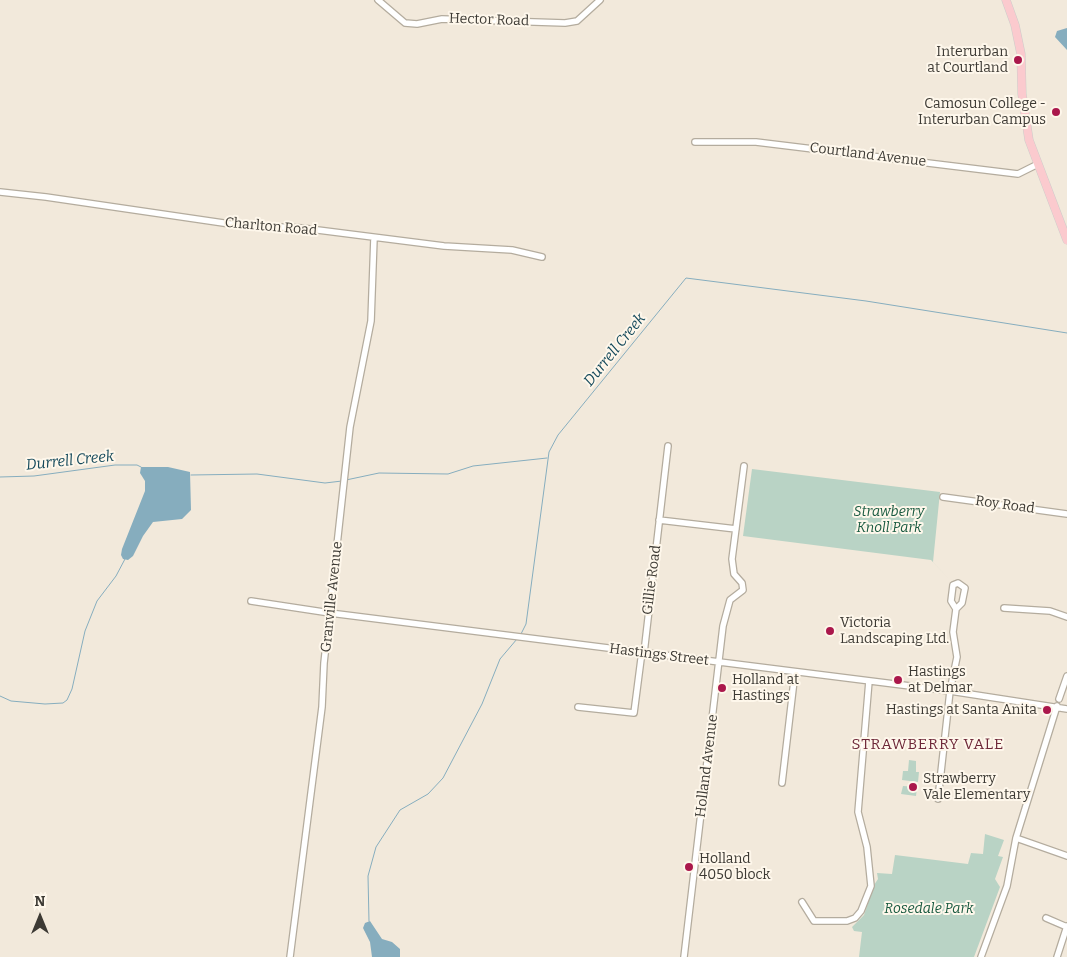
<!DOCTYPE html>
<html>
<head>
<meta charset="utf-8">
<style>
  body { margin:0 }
  #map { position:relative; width:1067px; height:957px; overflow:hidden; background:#f2e9db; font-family:Bitter,serif }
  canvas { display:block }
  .north { position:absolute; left:15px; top:892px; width:50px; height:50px; -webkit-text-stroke:4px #fef7eb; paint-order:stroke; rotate:0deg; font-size:14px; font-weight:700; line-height:20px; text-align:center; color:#3d3a34 }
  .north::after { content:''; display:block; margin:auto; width:18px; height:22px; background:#3d3a34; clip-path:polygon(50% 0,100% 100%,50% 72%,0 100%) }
</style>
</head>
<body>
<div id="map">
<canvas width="1067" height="957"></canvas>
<div class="north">N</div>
</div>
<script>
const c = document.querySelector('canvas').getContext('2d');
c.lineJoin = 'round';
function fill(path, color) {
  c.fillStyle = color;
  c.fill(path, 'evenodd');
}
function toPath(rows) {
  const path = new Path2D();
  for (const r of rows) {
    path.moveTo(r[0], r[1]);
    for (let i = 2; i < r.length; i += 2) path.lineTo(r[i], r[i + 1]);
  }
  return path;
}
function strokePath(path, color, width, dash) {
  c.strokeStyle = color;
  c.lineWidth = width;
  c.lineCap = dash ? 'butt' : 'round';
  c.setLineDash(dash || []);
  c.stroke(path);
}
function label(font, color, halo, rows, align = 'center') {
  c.font = font + ' Bitter,serif';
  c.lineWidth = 4;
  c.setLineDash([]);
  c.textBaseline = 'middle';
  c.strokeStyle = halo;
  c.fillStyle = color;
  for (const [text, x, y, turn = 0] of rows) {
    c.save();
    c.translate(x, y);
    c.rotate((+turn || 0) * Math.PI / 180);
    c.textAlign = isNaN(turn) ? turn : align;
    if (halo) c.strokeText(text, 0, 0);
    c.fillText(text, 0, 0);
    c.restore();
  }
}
const green = toPath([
  [752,469,940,492,933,562,950,580,931,560,743,536],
  [909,760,916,761,916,772,919,772,918,782,902,780,903,771,908,771],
  [903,786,917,787,916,796,901,794],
  [985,834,1004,840,998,856,1003,857,995,879,1000,887,974,957,859,957,862,932,854,931,852,927,864,915,874,885,878,879,877,873,892,874,895,855,968,864,971,853,983,854]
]);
const water = toPath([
  [1067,28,1067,50,1055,37,1057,31],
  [141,467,168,467,190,472,191,510,182,519,153,522,143,536,133,556,128,560,123,559,121,555,122,549,145,491,145,481,140,473],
  [370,921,382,939,392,942,400,949,400,957,372,957,370,942,363,928,365,923]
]);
const stream = toPath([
  [191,475,257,474,325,483,342,481],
  [0,477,34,476,115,465,137,465,141,467],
  [346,480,379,473,448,474,473,466,547,458],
  [521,634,526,624,549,452,558,435,686,278,866,301,1067,333],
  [0,696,11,701,45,704,63,703,67,700,72,689,85,631,97,601,116,576,125,559],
  [369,921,368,876,376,847,400,810,428,794,443,778,482,704,500,659,517,639]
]);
const minor = toPath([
  [378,0,405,23,417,24,442,19,565,23,577,21,600,0],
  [695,142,756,142,1018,174,1038,164],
  [0,192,46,197,237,225,302,228,444,246,512,250,542,257],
  [943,497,1067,514],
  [659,520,736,529],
  [251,601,330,613,950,691,1067,709],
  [1004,608,1050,611,1067,617],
  [1059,699,1067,676],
  [578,707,634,713,641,659,644,653,668,446],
  [782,783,795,672],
  [938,799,950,691,957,657,953,632,956,609,962,603,965,588,958,583,953,585,951,601,956,609],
  [1016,838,1067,856],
  [802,902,814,921,847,921,855,918,861,911,871,886,867,847,858,812,869,681],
  [1046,918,1067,927],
  [290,957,322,707,324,663,350,427,371,321,374,238],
  [684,957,723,626,730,600,743,590,742,583,734,574,732,559,744,466],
  [981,957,1007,886,1016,838,1057,706],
  [1057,957,1067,926]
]);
const major = toPath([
  [1006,0,1015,25,1021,54,1022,94,1029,140,1067,240]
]);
const markers = [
  [1018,60,5,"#aa174b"],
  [1056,112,5,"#aa174b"],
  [830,631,5,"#aa174b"],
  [898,680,5,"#aa174b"],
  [722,688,5,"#aa174b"],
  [1047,710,5,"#aa174b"],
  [913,787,5,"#aa174b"],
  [689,867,5,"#aa174b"]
];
const streetNames = [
  ["Hector Road",489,20,2],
  ["Courtland Avenue",868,155,7],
  ["Charlton Road",271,227,5],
  ["Roy Road",1005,505,8],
  ["Gillie Road",652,580,-83],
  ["Granville Avenue",332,597,-84],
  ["Hastings Street",659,655,7],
  ["Holland Avenue",707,766,-83]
];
const poiNames = [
  ["Interurban",1008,52,"right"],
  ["at Courtland",1008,68,"right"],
  ["Camosun College -",1046,104,"right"],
  ["Interurban Campus",1046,120,"right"],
  ["Victoria",840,623],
  ["Landscaping Ltd.",840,639],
  ["Hastings",908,672],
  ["at Delmar",908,688],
  ["Holland at",732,680],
  ["Hastings",732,696],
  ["Hastings at Santa Anita",1037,710,"right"],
  ["Strawberry",923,779],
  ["Vale Elementary",923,795],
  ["Holland",699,859],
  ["4050 block",699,875]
];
const parkNames = [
  ["Strawberry",889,512],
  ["Knoll Park",889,528],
  ["Rosedale Park",929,909]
];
const waterNames = [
  ["Durrell Creek",615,350,-51],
  ["Durrell Creek",70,461,-6]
];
const neighbourhoodNames = [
  ["STRAWBERRY VALE",928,745]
];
fill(green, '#b9d3c5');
fill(water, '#86adbe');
strokePath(stream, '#86adbe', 1);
strokePath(minor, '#b4ac9e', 8);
strokePath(major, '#cdccca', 9);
strokePath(minor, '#fff', 5.5);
strokePath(major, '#fbcace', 8);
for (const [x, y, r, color] of markers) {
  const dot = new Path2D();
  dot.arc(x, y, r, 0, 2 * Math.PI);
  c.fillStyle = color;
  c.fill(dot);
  strokePath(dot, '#fef7eb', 2);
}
label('14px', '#3d3a34', '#fef7eb', streetNames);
label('14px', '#3d3a34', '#fef7eb', poiNames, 'left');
label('italic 14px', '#195a40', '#fef7eb', parkNames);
label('italic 15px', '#14495b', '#fef7eb', waterNames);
c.letterSpacing = '1px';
label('15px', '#6d2738', '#fef7eb', neighbourhoodNames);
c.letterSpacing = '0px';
</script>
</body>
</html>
